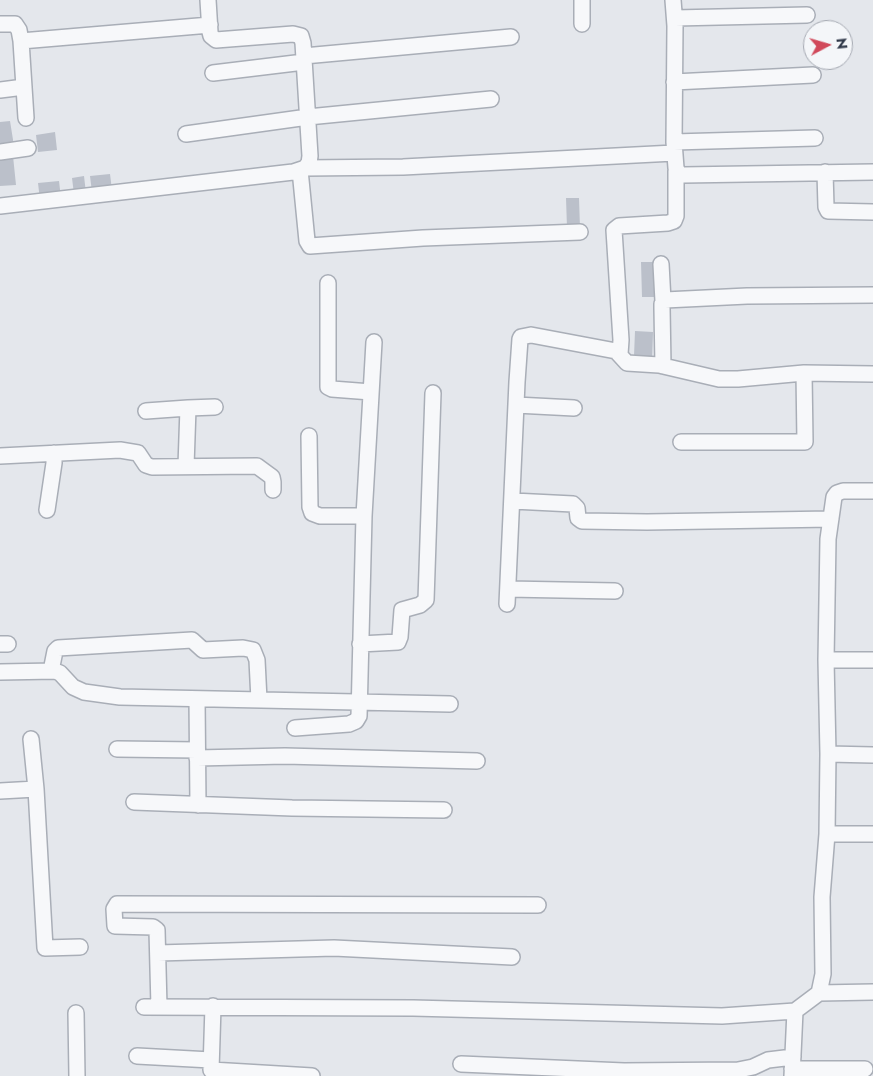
<!DOCTYPE html>
<html>
<head>
<meta charset="utf-8">
<style>
  body { margin:0 }
  #map { position:relative; width:873px; height:1076px; overflow:hidden; background:#e4e7ec; font-family:Jost,sans-serif }
  canvas { display:block }
  .north { position:absolute; left:803px; top:20px; width:50px; height:50px; box-sizing:border-box; background:#f4f6f9; border:1px solid #a4a8b1; border-radius:50%; rotate:84deg; font-size:14px; font-weight:700; line-height:20px; text-align:center; color:#2b3445 }
  .north::after { content:''; display:block; margin:auto; width:18px; height:22px; background:#d1495b; clip-path:polygon(50% 0,100% 100%,50% 72%,0 100%) }
</style>
</head>
<body>
<div id="map">
<canvas width="873" height="1076"></canvas>
<div class="north">N</div>
</div>
<script>
const c = document.querySelector('canvas').getContext('2d');
c.lineJoin = 'round';
function fill(path, color) {
  c.fillStyle = color;
  c.fill(path, 'evenodd');
}
function toPath(rows) {
  const path = new Path2D();
  for (const r of rows) {
    path.moveTo(r[0], r[1]);
    for (let i = 2; i < r.length; i += 2) path.lineTo(r[i], r[i + 1]);
  }
  return path;
}
function strokePath(path, color, width, dash) {
  c.strokeStyle = color;
  c.lineWidth = width;
  c.lineCap = dash ? 'butt' : 'round';
  c.setLineDash(dash || []);
  c.stroke(path);
}
const building = toPath([
  [10,121,14,146,0,148,0,122],
  [55,132,57,150,38,152,36,135],
  [13,156,16,185,0,186,0,157],
  [110,174,112,190,92,192,90,176],
  [84,176,86,193,74,194,72,178],
  [59,181,61,198,40,200,38,183],
  [566,198,579,198,580,228,567,228],
  [641,262,659,262,659,297,642,297],
  [635,331,653,332,652,362,642,362,642,356,634,356]
]);
const minor = toPath([
  [582,0,582,24],
  [673,0,675,26,674,142,676,168,679,174,683,175,873,172],
  [675,18,807,15],
  [0,24,15,24,19,30,21,41,26,118],
  [21,41,210,25],
  [304,56,511,37],
  [213,73,304,62],
  [674,82,813,75],
  [0,90,24,87],
  [186,134,308,117,491,99],
  [674,142,815,138],
  [0,152,28,148],
  [305,168,403,167,674,153],
  [300,170,307,241,310,246,423,238,580,232],
  [825,172,826,207,828,211,873,212],
  [0,206,293,172,305,168,309,163,310,156,303,43,301,36,293,34,216,40,211,36,210,32,208,0],
  [661,264,663,301],
  [328,283,328,387,332,389,371,392],
  [620,354,621,340,614,230,619,226,668,223,674,221,676,216,676,171],
  [663,366,662,308,662,304,665,300,747,296,873,295],
  [516,405,574,408],
  [188,408,215,407],
  [146,411,188,408,186,466],
  [309,436,310,507,312,513,320,516,364,516],
  [681,442,805,442,804,373],
  [0,456,120,450,138,453,146,465,152,467,257,466,272,477,273,482,273,490],
  [873,491,843,491,837,493,834,497,828,539,826,660,828,754,873,755],
  [513,501,573,504,577,508,578,518,582,521,647,522,831,519],
  [47,510,54,463,54,453],
  [508,589,615,591],
  [507,604,517,382,520,339,521,337,531,335,616,351,627,363,659,365,719,379,738,379,804,373,873,374],
  [0,644,8,644],
  [360,644,398,642,400,637,402,610,420,605,426,600,433,393],
  [826,660,873,660],
  [51,671,55,651,58,648,192,640,203,650,243,648,253,650,257,660,259,700],
  [0,672,55,671,60,673,73,687,84,692,120,697,450,704],
  [197,699,198,805],
  [295,728,349,724,356,721,359,716,364,516,374,342],
  [31,739,36,789,45,948,80,947],
  [117,749,197,750],
  [197,758,285,756,477,761],
  [0,791,36,789],
  [134,802,292,808,444,810],
  [827,834,873,834],
  [158,953,334,948,512,957],
  [819,993,873,992],
  [144,1007,413,1008,722,1016,795,1011],
  [159,1007,157,930,153,927,115,926,114,909,117,904,538,905],
  [76,1013,77,1076],
  [137,1056,211,1060],
  [461,1064,624,1071,738,1070,753,1067,768,1060,793,1057],
  [792,1069,865,1069],
  [211,1070,312,1076],
  [211,1070,213,1006],
  [792,1076,795,1011,819,993,823,974,822,897,827,834,828,754]
]);
fill(building, '#bbc0ca');
strokePath(minor, '#a9aeb7', 18);
strokePath(minor, '#f7f8fa', 15);
</script>
</body>
</html>
